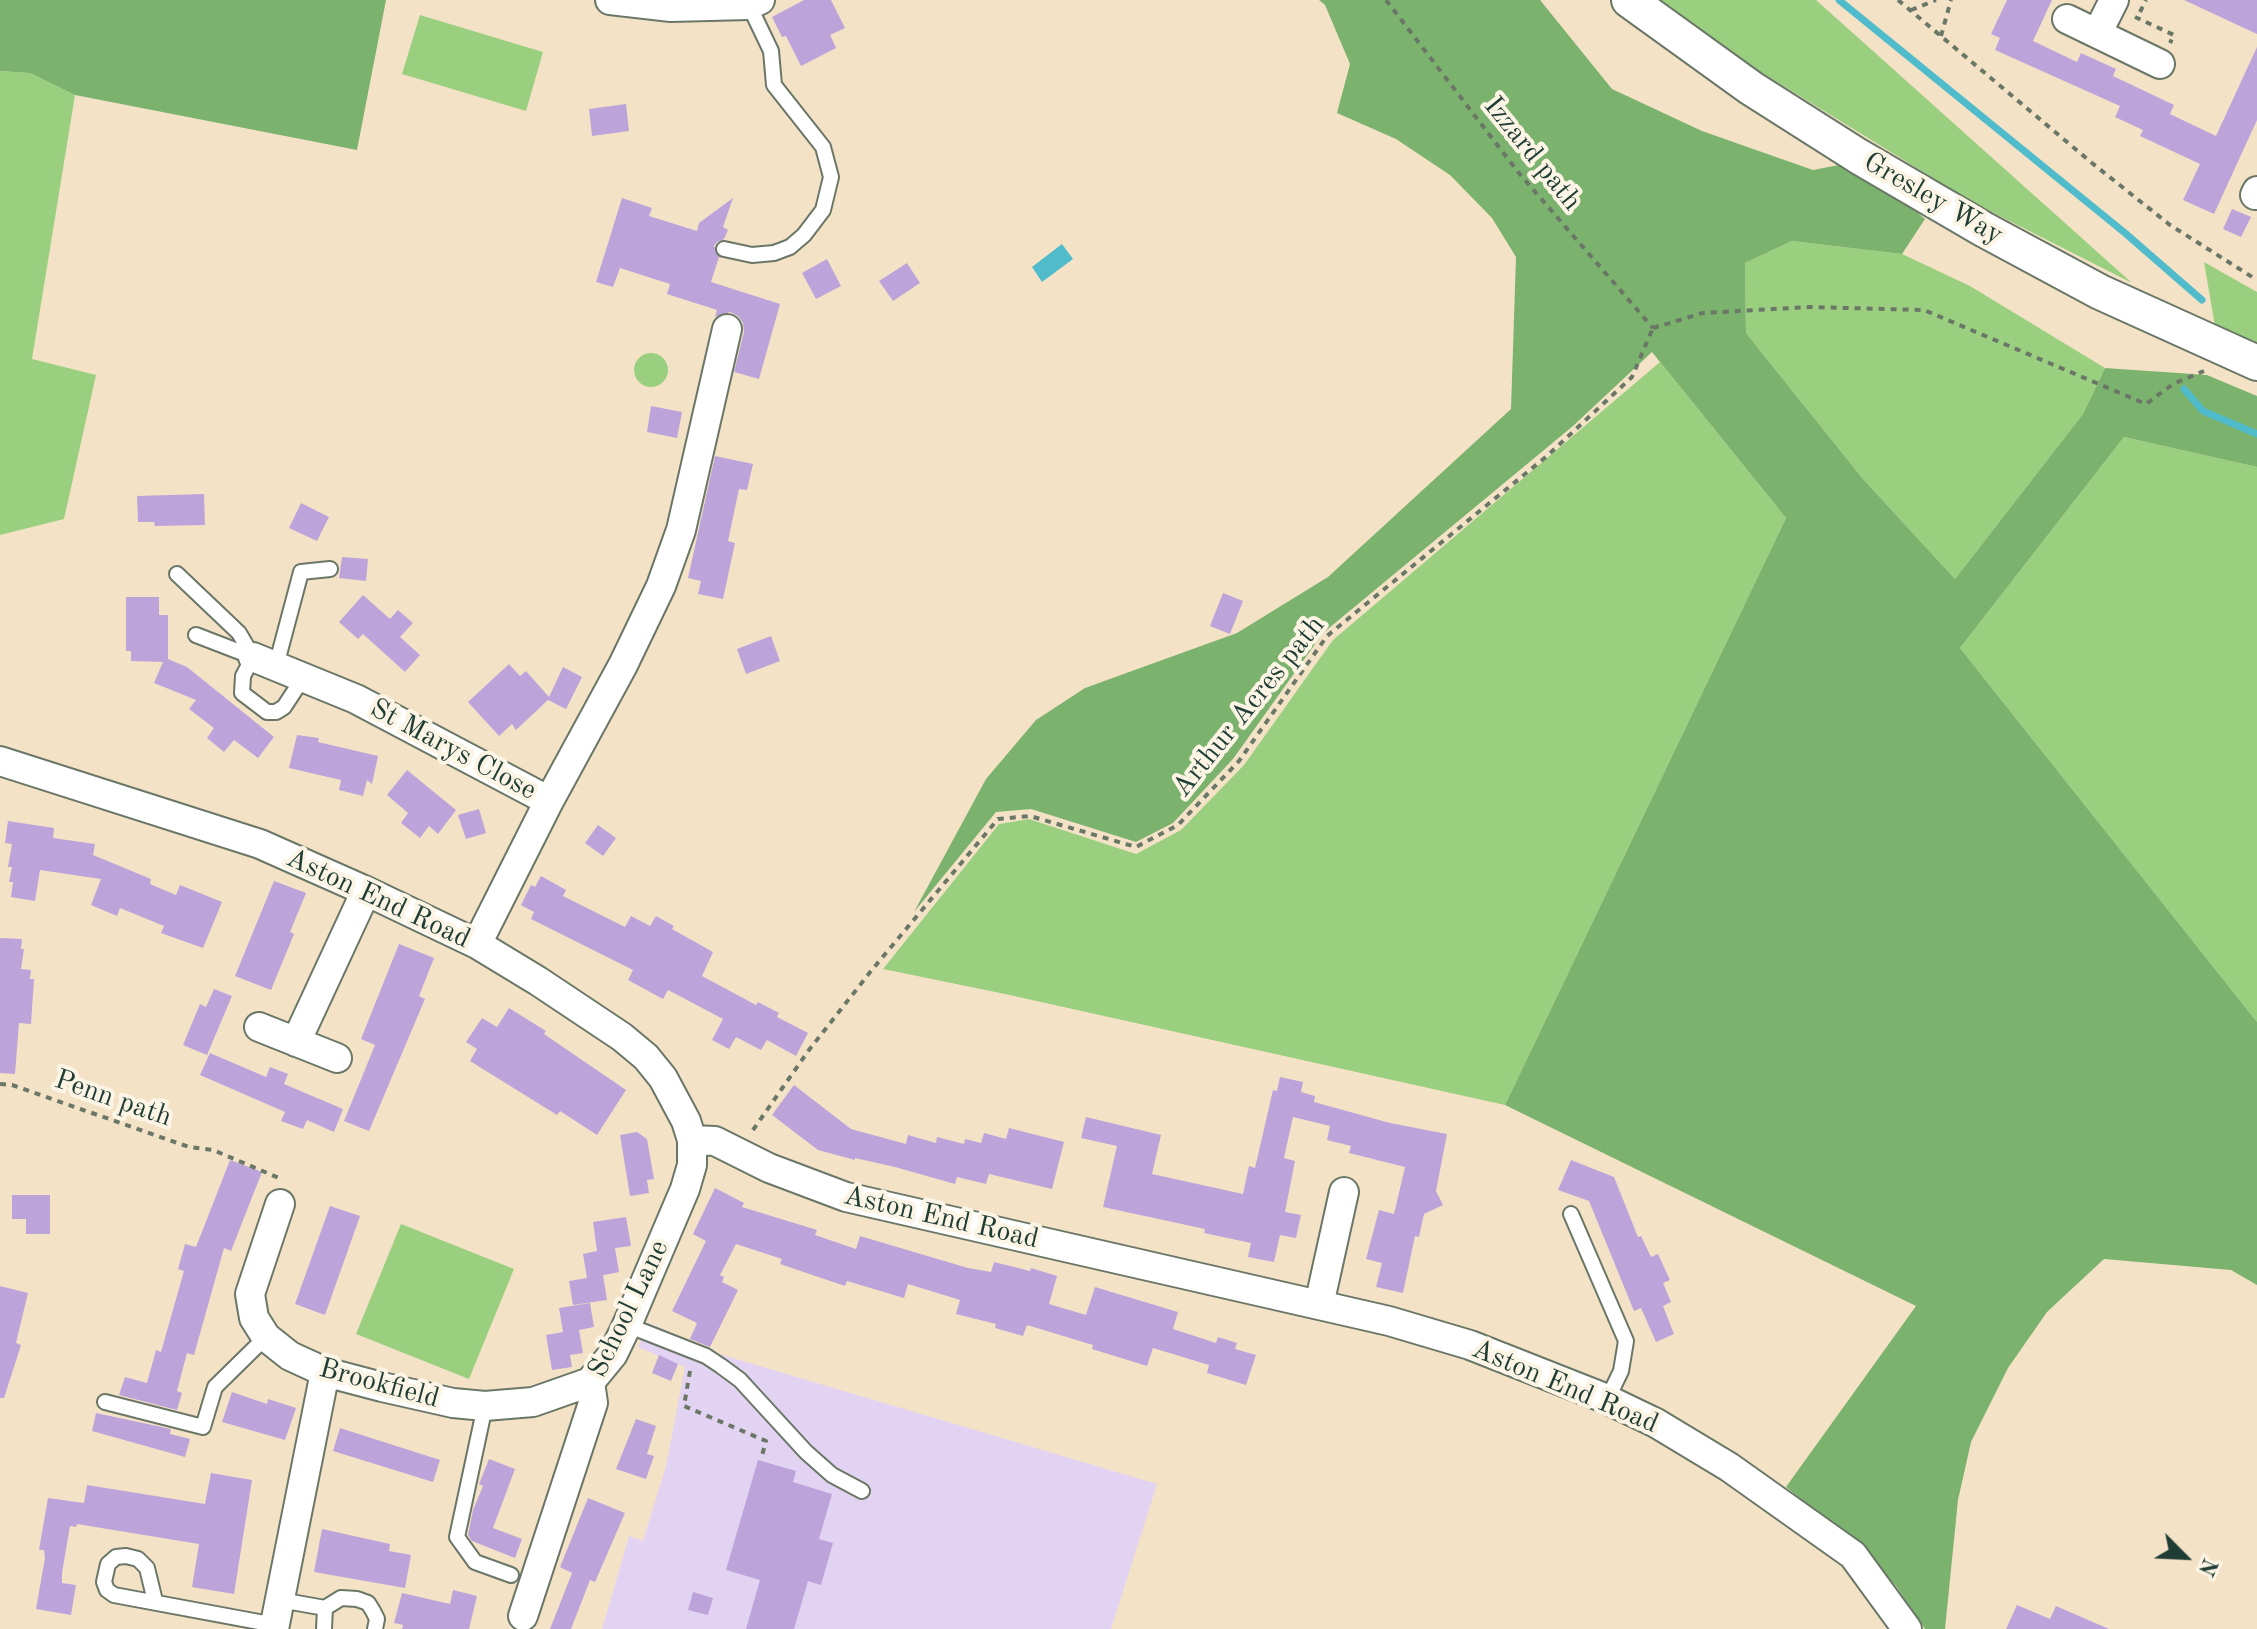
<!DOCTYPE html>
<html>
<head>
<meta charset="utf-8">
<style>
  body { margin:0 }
  #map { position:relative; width:2257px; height:1629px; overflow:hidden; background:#f4e2c7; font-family:"Old Standard TT",serif }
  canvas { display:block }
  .north { position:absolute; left:2145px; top:1517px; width:80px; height:80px; -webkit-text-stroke:6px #fcf5e5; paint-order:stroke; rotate:114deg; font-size:22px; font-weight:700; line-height:32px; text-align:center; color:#1f3d34 }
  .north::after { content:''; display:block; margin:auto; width:28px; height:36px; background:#1f3d34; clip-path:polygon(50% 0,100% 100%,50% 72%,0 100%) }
</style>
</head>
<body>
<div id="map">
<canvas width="2257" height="1629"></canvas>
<div class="north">N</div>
</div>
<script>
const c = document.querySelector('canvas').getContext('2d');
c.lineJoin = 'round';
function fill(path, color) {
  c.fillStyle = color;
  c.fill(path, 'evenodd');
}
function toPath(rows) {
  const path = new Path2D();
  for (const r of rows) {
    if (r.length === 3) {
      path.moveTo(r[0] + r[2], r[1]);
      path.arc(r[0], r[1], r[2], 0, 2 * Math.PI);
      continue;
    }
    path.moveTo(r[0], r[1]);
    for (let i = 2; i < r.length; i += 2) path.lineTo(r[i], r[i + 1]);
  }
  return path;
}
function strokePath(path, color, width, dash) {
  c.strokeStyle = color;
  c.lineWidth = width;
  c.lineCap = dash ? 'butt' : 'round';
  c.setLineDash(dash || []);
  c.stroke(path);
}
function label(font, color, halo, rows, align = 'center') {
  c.font = font + ' "Old Standard TT",serif';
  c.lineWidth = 8;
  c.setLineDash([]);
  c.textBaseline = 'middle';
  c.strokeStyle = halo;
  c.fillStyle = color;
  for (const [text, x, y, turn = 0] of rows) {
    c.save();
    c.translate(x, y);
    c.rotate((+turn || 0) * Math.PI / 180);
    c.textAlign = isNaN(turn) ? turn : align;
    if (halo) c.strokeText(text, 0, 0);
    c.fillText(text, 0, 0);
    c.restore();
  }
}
const built = toPath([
  [649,1323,719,1354,1157,1484,1111,1629,602,1629,629,1536,643,1541,666,1466,685,1367,638,1347]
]);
const green = toPath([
  [1660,0,1816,0,2132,283,1972,202,1738,58],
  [420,15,543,52,526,111,402,74],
  [0,71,30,73,75,95,32,359,96,375,64,519,0,535],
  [1792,241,1902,254,1970,286,2105,368,2083,414,1955,579,1863,479,1746,333,1745,263],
  [2204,262,2257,292,2257,344,2215,326],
  [651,370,17],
  [1660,362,1786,518,1505,1105,1005,994,883,969,999,824,1029,819,1136,854,1181,830,1244,765,1333,640],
  [2124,437,2257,467,2257,1022,1960,648],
  [401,1224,514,1269,469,1379,356,1334]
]);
const forest = toPath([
  [0,0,386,0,357,150,75,95,30,73,0,71],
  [1319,0,1540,0,1612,89,1702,131,1813,170,1839,165,1881,181,1925,219,1902,254,1792,241,1745,263,1746,333,1863,479,1955,579,2083,414,2105,368,2207,375,2257,396,2257,467,2124,437,1960,648,2257,1022,2257,1285,2231,1270,2104,1259,2047,1312,2008,1368,1971,1442,1958,1500,1945,1629,1925,1629,1896,1586,1860,1547,1786,1487,1916,1306,1505,1105,1786,518,1652,352,1573,426,1323,633,1233,759,1173,823,1136,842,1031,809,996,812,914,912,986,779,1036,720,1085,688,1237,633,1328,577,1511,409,1516,257,1492,218,1450,175,1396,139,1337,113,1350,64,1325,5]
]);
const water = toPath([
  [1062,244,1073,259,1042,282,1032,267]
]);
const stream = toPath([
  [1839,0,2125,233,2202,300],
  [2184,389,2203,411,2257,434]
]);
const building = toPath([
  [804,0,831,0,845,28,830,35,836,48,801,66,786,36,782,37,772,17],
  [2007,0,2052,0,2033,41,2077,62,2081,53,2116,69,2113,76,2174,105,2170,114,2216,136,2257,47,2257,120,2214,214,2183,200,2200,164,2140,136,2143,130,2115,117,2120,106,1995,50,2000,38,1991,34],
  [2184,0,2257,0,2257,34],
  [626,104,629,131,592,136,589,109],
  [622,198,652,208,649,216,697,231,699,223,733,198,723,227,728,230,724,239,717,242,714,246,719,257,711,282,780,304,759,379,734,372,744,332,743,323,738,316,730,312,715,317,717,310,667,294,670,284,620,268,613,287,596,282],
  [2232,209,2251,217,2241,237,2223,229],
  [827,259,841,286,816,299,802,273],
  [907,263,920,283,893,301,879,281],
  [651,406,682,412,677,438,647,432],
  [715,456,753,464,747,490,739,489,728,541,735,543,723,599,698,594,701,581,688,578],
  [204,494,205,525,155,526,154,522,138,522,137,496],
  [301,503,329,517,317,541,289,528],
  [342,557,368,559,366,581,339,578],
  [1223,593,1243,601,1230,634,1210,626],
  [363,595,390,619,398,610,413,623,400,637,420,655,405,672,363,634,358,639,339,622],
  [126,597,159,597,159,615,168,615,168,659,187,667,274,737,258,758,234,740,224,752,207,738,214,728,189,709,196,700,154,683,163,662,131,661,131,651,126,651],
  [771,636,780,661,746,674,737,649],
  [509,664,520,676,526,671,549,697,563,667,582,677,566,709,548,700,516,730,512,724,499,736,468,702],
  [297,735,319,738,318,742,378,756,372,784,367,780,363,796,339,790,341,780,289,768],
  [407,770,456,810,438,834,429,826,420,838,401,823,408,813,387,795],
  [479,809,486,833,466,839,458,815],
  [8,821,54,828,53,838,95,844,93,855,151,879,150,884,176,895,180,885,222,902,203,948,161,933,164,926,120,908,117,916,91,905,101,879,40,870,35,901,11,897,13,882,9,882,12,867,8,867,12,844,5,843],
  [598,825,616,838,603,856,585,843],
  [541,876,566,890,563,896,625,927,631,916,650,926,656,916,674,926,672,929,713,952,702,976,756,1005,758,1002,779,1013,777,1017,808,1033,796,1056,767,1040,761,1050,736,1037,729,1049,712,1040,723,1019,668,990,663,999,628,980,633,970,531,919,534,912,521,905,531,885,535,887],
  [274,881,306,893,290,932,294,934,271,990,235,976],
  [0,938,22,939,21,949,24,949,21,969,31,970,30,979,34,979,31,1024,19,1023,15,1074,0,1073],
  [399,944,434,958,419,996,425,999,369,1131,344,1121,375,1045,361,1039],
  [214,989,232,996,207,1055,183,1045,200,1004,206,1007],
  [509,1008,546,1031,544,1034,626,1090,597,1135,560,1111,557,1115,470,1061,477,1049,466,1042,482,1018,497,1027],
  [210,1053,266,1077,270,1067,288,1074,284,1084,343,1109,334,1132,307,1120,303,1129,281,1121,285,1112,200,1075],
  [1280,1077,1303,1082,1301,1092,1315,1096,1314,1102,1390,1123,1447,1134,1436,1191,1443,1205,1424,1214,1419,1237,1415,1236,1403,1293,1376,1287,1382,1263,1366,1259,1379,1210,1394,1214,1405,1167,1349,1153,1351,1146,1327,1140,1330,1126,1293,1117,1284,1158,1295,1161,1285,1212,1301,1215,1296,1238,1280,1235,1274,1262,1248,1257,1251,1243,1204,1233,1205,1229,1103,1207,1117,1146,1081,1138,1086,1117,1161,1135,1152,1174,1243,1194,1249,1166,1255,1168,1273,1090,1277,1091],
  [794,1085,851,1129,906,1144,908,1135,936,1143,937,1137,964,1144,965,1139,981,1143,984,1133,1006,1139,1009,1128,1064,1142,1052,1189,989,1174,986,1184,957,1177,955,1184,895,1167,855,1158,855,1160,818,1150,772,1115],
  [637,1132,647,1139,654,1179,647,1180,649,1193,630,1196,620,1135],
  [230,1160,262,1172,231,1251,224,1248,194,1355,187,1353,177,1391,182,1393,177,1410,119,1395,125,1377,147,1383,156,1350,161,1352,184,1271,178,1269,185,1244,196,1247],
  [1571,1160,1614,1177,1638,1237,1641,1236,1651,1257,1658,1254,1670,1280,1663,1283,1671,1302,1663,1306,1674,1334,1656,1342,1641,1308,1634,1311,1589,1201,1558,1190],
  [715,1188,744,1203,742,1207,817,1230,815,1235,856,1249,860,1236,968,1268,991,1272,994,1262,1030,1271,1031,1268,1057,1276,1049,1304,1086,1315,1095,1287,1178,1312,1173,1329,1216,1343,1218,1337,1237,1343,1235,1349,1256,1355,1246,1385,1207,1373,1209,1365,1153,1348,1147,1366,1092,1349,1093,1345,1027,1325,1023,1336,995,1328,996,1324,956,1314,960,1300,908,1284,904,1298,847,1281,845,1286,780,1264,782,1259,736,1244,720,1275,724,1277,722,1282,738,1290,710,1347,690,1339,697,1323,672,1311,706,1241,693,1234],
  [12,1195,50,1195,50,1234,26,1234,26,1219,12,1219],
  [330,1206,360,1216,325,1315,295,1304],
  [626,1217,631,1246,615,1248,619,1272,599,1276,603,1275,607,1300,573,1305,569,1281,587,1278,583,1254,597,1251,593,1222],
  [0,1286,28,1293,16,1343,21,1345,4,1398,0,1398],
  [590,1303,594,1327,579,1330,583,1353,570,1355,572,1367,552,1370,546,1335,563,1332,559,1308],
  [659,1355,678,1364,671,1381,652,1373],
  [232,1392,267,1404,268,1399,296,1408,285,1440,222,1422],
  [96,1413,171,1429,170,1434,190,1439,185,1457,92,1431],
  [636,1419,656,1426,647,1454,654,1456,646,1479,616,1469],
  [340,1428,440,1460,433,1482,333,1451],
  [489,1459,515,1469,493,1528,522,1539,515,1558,472,1541,468,1535,473,1510,483,1486,479,1484],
  [758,1460,796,1471,793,1482,832,1494,819,1539,833,1543,821,1585,808,1581,794,1629,746,1629,760,1580,726,1570],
  [211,1473,252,1480,234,1594,192,1587,199,1544,77,1524,76,1527,70,1526,62,1573,62,1583,76,1585,71,1615,36,1609,45,1558,44,1550,39,1550,48,1498,84,1503,87,1485,205,1504],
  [588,1498,625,1513,595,1582,590,1580,571,1629,550,1629,572,1573,560,1567],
  [322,1529,390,1544,389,1551,411,1555,405,1588,314,1572],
  [453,1590,477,1596,469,1629,402,1629,403,1625,394,1623,402,1593,450,1604],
  [693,1592,713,1598,708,1615,688,1610],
  [2017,1605,2050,1619,2056,1606,2109,1629,2006,1629]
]);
const path = toPath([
  [1386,0,1518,172,1653,328],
  [1898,0,2092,163,2170,225,2257,280],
  [1911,10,1936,0],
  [2140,12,2146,0],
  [2135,17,2174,35,2170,43],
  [1941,36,1951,0],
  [1653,328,1703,313,1809,307,1924,310,2146,404,2173,384,2204,371],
  [0,1084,12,1085,189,1147,213,1150,279,1178],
  [753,1130,809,1050,871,971,998,819,1030,816,1136,847,1178,825,1239,761,1327,636,1547,456,1632,377,1653,328],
  [690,1371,684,1406,766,1441,761,1459]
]);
const service = toPath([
  [724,249,752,255,774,253,790,247,804,235,823,210,831,177,823,147,774,85,771,51,749,5],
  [177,574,239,633,253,657],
  [196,635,253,657],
  [253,657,243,676,242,693,267,712,276,712,284,707,303,678],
  [276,666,301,572,330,569],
  [1571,1214,1626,1341,1621,1371,1607,1400],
  [627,1325,706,1356,721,1366,740,1380,806,1452,832,1475,862,1491],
  [105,1402,203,1427,215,1387,266,1337],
  [485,1406,457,1537,475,1562,511,1575],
  [280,1600,325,1608,341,1598,357,1599,368,1603,373,1611,377,1619,375,1629],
  [155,1601,147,1568,138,1559,126,1556,116,1557,108,1564,104,1582,107,1590,114,1595,275,1625],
  [324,1629,325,1608]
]);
const minor = toPath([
  [610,0,671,7,749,5,760,0],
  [2067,19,2160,64],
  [2098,32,2114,0],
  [2255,195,2257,191],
  [253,657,356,699,549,801,477,944],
  [0,761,260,844,366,891,477,944,538,981,622,1037,646,1057,663,1078,686,1121,692,1140,692,1165,685,1189,627,1325,613,1354,590,1382,593,1403,523,1616],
  [549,801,623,665,661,586,681,530,727,329],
  [259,1027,337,1058],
  [296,1042,366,891],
  [692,1140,715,1141,769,1168,846,1197,1389,1321,1470,1345,1602,1397,1656,1423,1729,1467,1853,1555,1907,1629],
  [280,1204,250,1294,254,1318,266,1337,290,1356,325,1372,382,1387,453,1403,485,1406,533,1402,590,1382],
  [1319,1305,1344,1192],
  [274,1629,325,1372]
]);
const tertiary = toPath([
  [1629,0,1751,88,1858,156,1983,229,2100,292,2257,363]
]);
const streetNames = [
  ["Izzard path",1532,154,51],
  ["Gresley Way",1933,199,30],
  ["Arthur Acres path",1249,707,-51],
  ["St Marys Close",453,750,28],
  ["Aston End Road",378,899,25],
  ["Penn path",113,1099,19],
  ["Aston End Road",941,1218,13],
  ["School Lane",629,1309,-64],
  ["Brookfield",379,1384,15],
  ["Aston End Road",1565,1387,23]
];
fill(built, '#e3d3f2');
fill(green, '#9acf80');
fill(forest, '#7bb26e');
fill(water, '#50bccb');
strokePath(stream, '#50bccb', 7);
fill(building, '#bca4da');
strokePath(service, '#6a7767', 18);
strokePath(minor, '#6a7767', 32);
strokePath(tertiary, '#6a7767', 38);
strokePath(path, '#6a7767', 4, [6, 6]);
strokePath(service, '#fff', 14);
strokePath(minor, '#fff', 28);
strokePath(tertiary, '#fff', 34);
label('28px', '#1f3d34', '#fcf5e5', streetNames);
</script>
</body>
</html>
